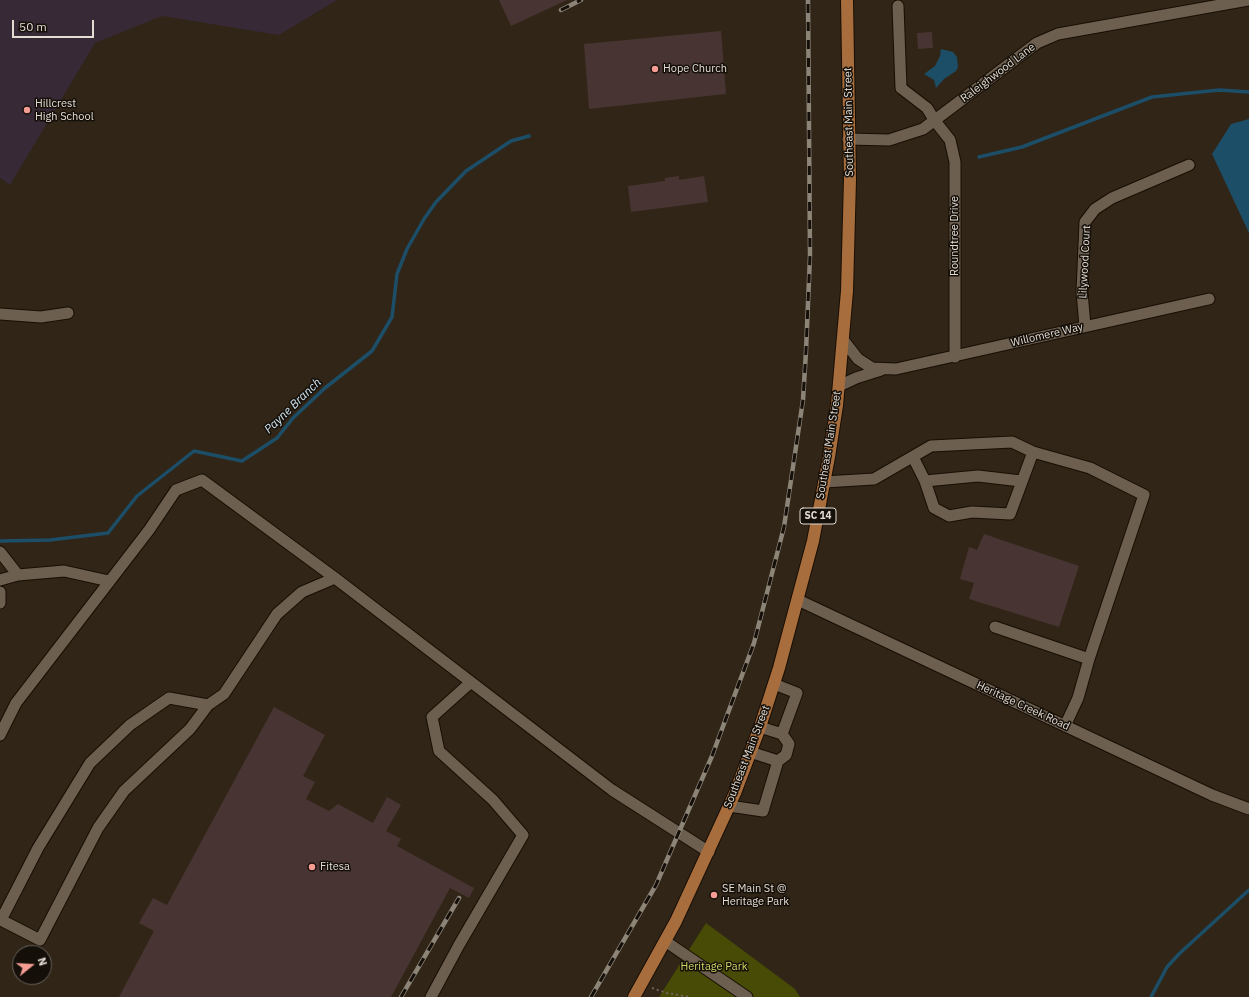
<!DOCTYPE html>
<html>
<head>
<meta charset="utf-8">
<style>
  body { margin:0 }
  #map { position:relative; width:1249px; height:997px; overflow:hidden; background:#302517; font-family:"IBM Plex Sans",sans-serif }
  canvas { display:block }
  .north { position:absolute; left:12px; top:945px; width:40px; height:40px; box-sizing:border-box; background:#140f09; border:1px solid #67615a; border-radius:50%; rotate:72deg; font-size:11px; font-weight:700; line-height:16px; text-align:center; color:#e3dcd3 }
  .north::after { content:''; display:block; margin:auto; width:14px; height:18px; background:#f59c93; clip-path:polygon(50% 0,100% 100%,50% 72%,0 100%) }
  .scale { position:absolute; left:12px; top:20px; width:82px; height:18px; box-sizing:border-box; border:2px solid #e3dcd3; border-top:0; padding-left:5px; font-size:12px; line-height:14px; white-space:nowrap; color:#e3dcd3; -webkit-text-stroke:3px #140f09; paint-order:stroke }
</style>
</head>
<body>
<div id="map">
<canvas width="1249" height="997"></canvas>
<div class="north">N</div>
<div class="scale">50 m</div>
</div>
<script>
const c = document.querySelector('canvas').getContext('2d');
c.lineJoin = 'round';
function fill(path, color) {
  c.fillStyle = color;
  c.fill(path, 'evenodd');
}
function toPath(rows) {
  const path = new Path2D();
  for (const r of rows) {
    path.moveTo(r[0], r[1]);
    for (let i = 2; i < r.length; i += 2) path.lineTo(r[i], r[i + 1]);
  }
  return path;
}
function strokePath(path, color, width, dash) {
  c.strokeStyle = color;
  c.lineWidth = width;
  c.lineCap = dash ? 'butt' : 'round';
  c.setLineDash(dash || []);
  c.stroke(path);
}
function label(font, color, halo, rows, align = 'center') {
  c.font = font + ' "IBM Plex Sans",sans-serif';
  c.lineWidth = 3;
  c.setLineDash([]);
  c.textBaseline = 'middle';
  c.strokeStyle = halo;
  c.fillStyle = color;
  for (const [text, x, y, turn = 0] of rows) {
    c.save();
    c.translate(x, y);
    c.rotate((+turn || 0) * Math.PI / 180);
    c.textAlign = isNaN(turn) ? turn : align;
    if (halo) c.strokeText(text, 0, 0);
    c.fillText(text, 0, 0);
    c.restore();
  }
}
const education = toPath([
  [0,0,337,0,279,35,162,16,95,43,10,185,0,178]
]);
const green = toPath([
  [706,923,795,989,800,997,659,997]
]);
const water = toPath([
  [941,49,953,52,957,57,958,67,956,71,944,79,936,88,934,80,924,74,935,66,940,56],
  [1249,119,1249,233,1212,154,1231,124]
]);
const stream = toPath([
  [979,157,1022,147,1152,97,1219,90,1249,92],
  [1,541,50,540,108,533,137,496,194,451,242,461,277,438,293,418,325,388,372,351,392,317,397,274,407,249,424,219,436,202,466,171,511,141,529,136],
  [1151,997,1167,967,1180,953,1249,890]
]);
const building = toPath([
  [499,0,567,0,511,26],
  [721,31,726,94,589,109,584,44],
  [932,32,933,48,918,49,917,33],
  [679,176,679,180,704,176,708,202,631,212,628,186,665,181,665,178],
  [984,534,1079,566,1059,627,969,599,974,583,960,579,969,547,977,550],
  [274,707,325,735,303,776,315,782,306,799,329,811,338,804,373,823,387,797,401,805,386,831,401,839,397,846,474,888,469,898,450,888,391,997,119,997,154,931,139,923,153,898,167,905]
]);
const path = toPath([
  [652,988,667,993,690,997]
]);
const minor = toPath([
  [898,6,901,88,927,108,935,121,950,140,955,162,955,357],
  [848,139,889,140,923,129,1037,43,1058,34,1248,0],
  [0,314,41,317,68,313],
  [1085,326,1082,292,1085,222,1095,209,1112,198,1189,165],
  [844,341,858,359,872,368,896,369,1209,299],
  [839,386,856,378,881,370],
  [1033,452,1090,468,1144,495,1089,659],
  [925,481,978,476,1021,481],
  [824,482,874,479,931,446,1012,442,1033,452,1010,514,972,512,949,516,934,508,925,481,913,457],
  [0,552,18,575],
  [0,580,18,575,64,571,109,581],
  [0,592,0,603],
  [798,600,1212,795,1249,809],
  [995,627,1089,659,1078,698,1065,726],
  [208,705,190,729,124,791,98,828,40,940,1,920,38,848,90,763,130,725,169,698,208,705,224,694,277,614,302,592,335,578],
  [760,727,782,734,797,693,774,684],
  [0,735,16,703,149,530,176,490,202,480,335,578,612,790,709,852],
  [778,761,786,755,789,744,782,734],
  [729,806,763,811,778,761,750,752],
  [665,941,747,997],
  [431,997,459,945,523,835,493,800,439,751,432,717,470,683]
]);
const major = toPath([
  [634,997,676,921,735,793,760,727,779,668,813,541,829,457,837,405,847,291,850,179,847,0]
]);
const rail = toPath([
  [561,10,581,0],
  [401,997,459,898],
  [591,997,656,885,712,756,754,643,784,527,803,400,806,351,810,256,808,0]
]);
const markers = [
  [655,69,4,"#f59c93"],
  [27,110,4,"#f59c93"],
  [312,867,4,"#f59c93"],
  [714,895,4,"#f59c93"]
];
const shields = [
  [818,516,36]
];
const shieldNames = [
  ["SC 14",818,516]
];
const poiNames = [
  ["Hope Church",663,69],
  ["Hillcrest",35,104],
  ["High School",35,117],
  ["Fitesa",320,867],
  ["SE Main St @",722,889],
  ["Heritage Park",722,902]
];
const streetNames = [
  ["Raleighwood Lane",998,73,-37],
  ["Southeast Main Street",849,122,-91],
  ["Roundtree Drive",955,236,-90],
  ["Lilywood Court",1085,262,-87],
  ["Willomere Way",1047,335,-13],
  ["Southeast Main Street",829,445,-81],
  ["Heritage Creek Road",1023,706,25],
  ["Southeast Main Street",747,757,-69]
];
const parkNames = [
  ["Heritage Park",714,967]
];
const waterNames = [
  ["Payne Branch",293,406,-44]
];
fill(education, '#372936');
fill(green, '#474b06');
fill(water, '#1c4e67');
strokePath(stream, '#1c4e67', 3.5);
fill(building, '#483533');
strokePath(minor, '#180e03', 13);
strokePath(major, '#180e03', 14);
strokePath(path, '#6f6659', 2, [2, 3]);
strokePath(minor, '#6c5f50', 11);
strokePath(major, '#a76d3d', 12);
strokePath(rail, '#8d8478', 4.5);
strokePath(rail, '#140f09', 3, [9]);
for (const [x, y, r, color] of markers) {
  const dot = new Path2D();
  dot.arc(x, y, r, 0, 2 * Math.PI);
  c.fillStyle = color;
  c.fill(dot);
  strokePath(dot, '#140f09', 1.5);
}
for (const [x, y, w] of shields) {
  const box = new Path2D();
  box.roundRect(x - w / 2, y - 8, w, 16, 3);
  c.fillStyle = '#140f09';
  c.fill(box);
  strokePath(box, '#e3dcd3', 1);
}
label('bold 10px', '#e3dcd3', null, shieldNames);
label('11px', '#e3dcd3', '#140f09', poiNames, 'left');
label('11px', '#e3dcd3', '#140f09', streetNames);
label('11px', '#d0d964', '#140f09', parkNames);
label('italic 12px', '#cee3f0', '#140f09', waterNames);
</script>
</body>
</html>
